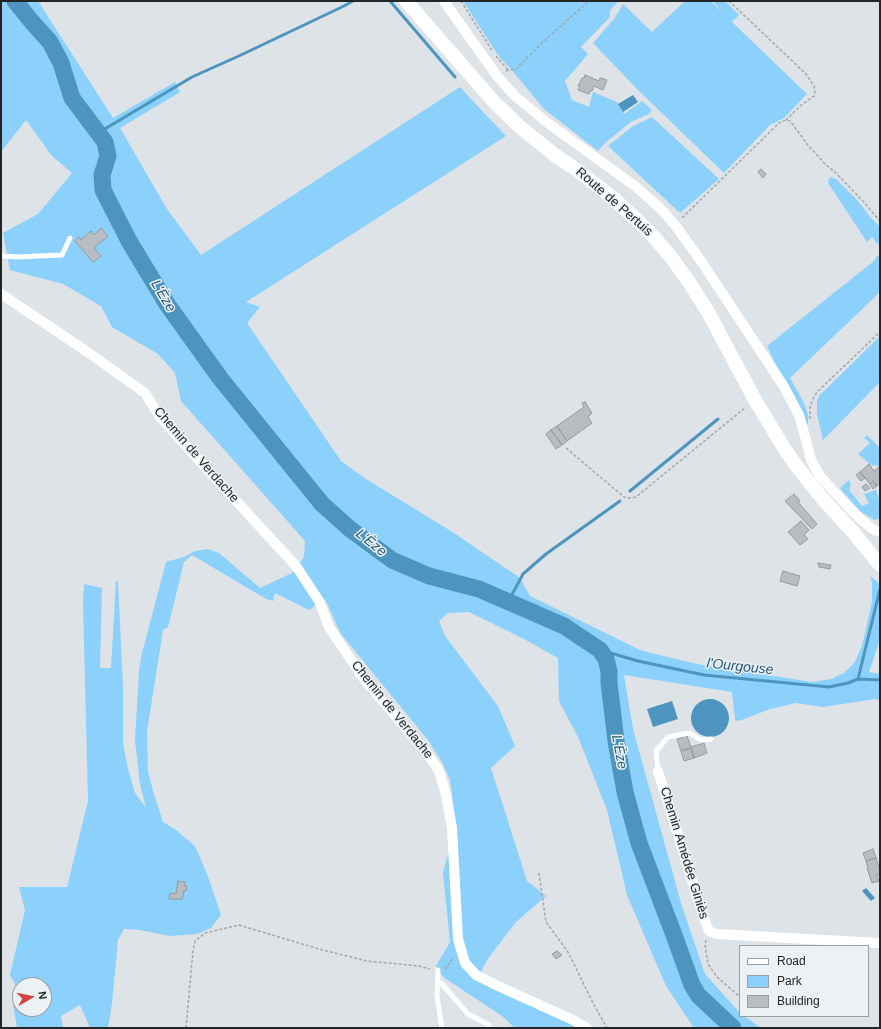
<!DOCTYPE html>
<html>
<head>
<meta charset="utf-8">
<style>
  body { margin:0 }
  #map { position:relative; width:881px; height:1029px; overflow:hidden; background:#dde3e7; font-family:Helvetica,sans-serif }
  canvas { display:block }
  .frame { position:absolute; inset:0; border:2px solid #232526; pointer-events:none }
  .legend { position:absolute; left:739px; top:945px; width:130px; height:72px; box-sizing:border-box; background:#ebf1f4; border:1px solid #9b9fa2; margin:0; padding:5px 7px; list-style:none; font-size:12px; color:#232526 }
  .legend li { display:flex; align-items:center; gap:8px; height:20px }
  .legend b { width:20px; border:1px solid #9b9fa2 }
  .north { position:absolute; left:12px; top:977px; width:40px; height:40px; box-sizing:border-box; background:#ebf1f4; border:1px solid #9b9fa2; border-radius:50%; rotate:81deg; font-size:11px; font-weight:700; line-height:16px; text-align:center; color:#232526 }
  .north::after { content:''; display:block; margin:auto; width:14px; height:18px; background:#d24341; clip-path:polygon(50% 0,100% 100%,50% 72%,0 100%) }
</style>
</head>
<body>
<div id="map">
<canvas width="881" height="1029"></canvas>
<div class="frame"></div>
<ul class="legend">
<li><b style="height:5px;background:#fff"></b>Road</li>
<li><b style="height:11px;background:#8bd1fb"></b>Park</li>
<li><b style="height:11px;background:#b7bdc0"></b>Building</li>
</ul>
<div class="north">N</div>
</div>
<script>
const c = document.querySelector('canvas').getContext('2d');
c.lineJoin = 'round';
function fill(path, color) {
  c.fillStyle = color;
  c.fill(path, 'evenodd');
}
function toPath(rows) {
  const path = new Path2D();
  for (const r of rows) {
    if (r.length === 3) {
      path.moveTo(r[0] + r[2], r[1]);
      path.arc(r[0], r[1], r[2], 0, 2 * Math.PI);
      continue;
    }
    path.moveTo(r[0], r[1]);
    for (let i = 2; i < r.length; i += 2) path.lineTo(r[i], r[i + 1]);
  }
  return path;
}
function strokePath(path, color, width, dash) {
  c.strokeStyle = color;
  c.lineWidth = width;
  c.lineCap = dash ? 'butt' : 'round';
  c.setLineDash(dash || []);
  c.stroke(path);
}
function label(font, color, halo, rows, align = 'center') {
  c.font = font + ' Helvetica,sans-serif';
  c.lineWidth = 3;
  c.setLineDash([]);
  c.textBaseline = 'middle';
  c.strokeStyle = halo;
  c.fillStyle = color;
  for (const [text, x, y, turn = 0] of rows) {
    c.save();
    c.translate(x, y);
    c.rotate((+turn || 0) * Math.PI / 180);
    c.textAlign = isNaN(turn) ? turn : align;
    if (halo) c.strokeText(text, 0, 0);
    c.fillText(text, 0, 0);
    c.restore();
  }
}
const green = toPath([
  [1,1,38,1,113,118,175,82,180,92,120,128,167,209,201,255,460,87,484,113,506,136,246,302,260,307,247,323,341,461,366,479,454,533,520,578,530,596,640,650,651,653,697,664,812,682,831,679,844,673,855,662,862,646,872,602,872,583,870,576,880,584,880,639,869,672,880,674,880,700,875,699,823,707,796,703,770,709,739,721,735,720,732,692,624,675,633,729,652,798,681,903,705,974,740,1013,740,1016,744,1016,761,1028,694,1028,666,986,627,895,607,810,578,737,559,701,558,658,522,638,469,612,448,613,439,621,445,636,498,706,515,746,491,768,527,881,546,896,516,922,487,960,477,980,582,1028,515,1028,502,1016,443,977,436,966,450,942,443,873,456,825,450,780,443,764,428,740,341,634,325,599,309,610,275,593,273,601,266,599,192,555,184,562,168,627,163,630,147,731,148,771,153,791,163,822,176,830,195,846,207,874,221,915,211,928,197,934,169,936,140,930,124,929,118,940,112,1003,108,1028,90,1028,80,1005,61,1016,63,1028,17,1028,13,1004,17,995,15,984,10,975,25,910,19,887,67,887,88,801,83,602,84,584,102,588,100,668,111,668,116,581,118,581,123,687,123,743,127,765,135,793,146,808,140,784,135,740,139,672,141,657,166,562,184,557,195,551,208,549,219,553,260,588,292,573,304,557,305,541,181,401,175,373,158,354,112,327,101,306,63,284,10,270,3,233,38,214,72,173,52,156,26,120,1,152],
  [20,985,44,985,44,1009,20,1009],
  [463,1,619,1,610,10,610,17,581,47,588,54,565,81,572,100,589,107,593,92,617,102,624,114,642,101,652,110,649,114,631,122,605,143,598,151,544,109,510,68,500,58],
  [685,1,711,1,724,14,713,1,725,1,739,15,732,22,807,94,784,118,770,125,724,173,637,89,593,43,614,19,623,4,652,32],
  [652,117,719,179,680,213,608,146,633,126],
  [831,177,836,179,858,201,871,218,880,227,880,247,872,237,867,242,828,183,829,179],
  [877,256,880,257,880,292,790,378,804,403,808,415,808,423,807,425,797,401,775,363,767,346,874,261],
  [880,336,880,382,823,440,817,414,817,401,819,396],
  [867,435,880,448,880,466,871,465,858,454,870,443,864,438],
  [849,480,851,484,849,490,862,506,869,503,864,494,876,490,880,502,880,518,875,520,861,512,840,488]
]);
const water = toPath([
  [633,95,638,102,623,112,618,104],
  [710,718,19],
  [672,701,678,719,653,727,647,709],
  [866,888,875,898,871,901,862,891]
]);
const stream = toPath([
  [390,1,455,77],
  [98,133,192,77,241,55,344,6,353,1],
  [630,491,718,419],
  [508,602,523,574,546,554,620,501],
  [600,650,638,661,704,675,829,687,848,683,858,679,880,680],
  [858,679,880,589]
]);
const river = toPath([
  [15,1,32,22,50,42,61,63,72,98,105,142,108,156,102,175,103,190,129,241,167,304,220,378,322,504,350,529,392,560,429,576,479,589,532,612,564,626,600,650,606,659,609,671,609,683,616,741,625,792,639,843,674,935,692,985,698,995,733,1028]
]);
const building = toPath([
  [585,75,599,81,600,78,607,80,603,90,594,86,592,91,590,91,589,94,578,90,580,86,578,86,582,78,584,78,585,75],
  [761,169,766,174,763,178,758,172,761,169],
  [101,228,108,236,94,248,101,256,93,262,75,241,79,237,81,240,91,231,94,235,101,228],
  [585,402,592,413,588,417,592,423,567,441,557,426,584,407,582,403,585,402],
  [557,426,567,441,562,445,551,430,557,426],
  [551,430,562,445,556,449,546,434,551,430],
  [869,464,874,471,879,467,880,469,880,483,877,486,873,481,870,484,860,472,869,464],
  [860,472,865,478,861,481,856,475,860,472],
  [873,481,877,486,873,489,870,484,873,481],
  [866,484,870,488,865,491,862,487,866,484],
  [794,494,800,501,798,502,817,524,812,529,785,501,794,494],
  [801,521,809,530,804,535,808,539,800,545,788,532,801,521],
  [818,563,831,565,830,569,819,567,818,563],
  [783,571,800,576,797,586,780,581,783,571],
  [687,736,691,747,704,743,707,753,694,758,691,748,681,751,677,739,687,736],
  [691,748,694,758,684,761,681,751,691,748],
  [873,849,876,858,866,861,863,853,873,849],
  [876,858,880,870,880,874,877,875,879,881,872,883,867,868,868,868,866,861,876,858],
  [178,881,185,882,184,886,187,886,186,891,184,891,182,899,169,899,170,893,176,894,178,881],
  [557,951,562,955,556,959,552,954,557,951]
]);
const path = toPath([
  [461,1,493,52],
  [729,1,806,74,814,86,815,91,814,96,800,106,786,120],
  [496,56,508,70],
  [506,71,508,70,516,69,544,41,589,1],
  [682,218,774,128,779,123,786,120,790,121,807,144,825,164,836,173,861,199,880,221],
  [810,419,810,407,812,401,817,392,880,332],
  [566,448,624,497,630,498,636,497,746,407],
  [539,873,546,922,568,952,593,1003,607,1028],
  [706,940,705,945,708,964,717,977,739,996],
  [444,968,446,968,453,958],
  [186,1028,193,951,195,941,205,933,239,925,319,949,367,961,419,966,430,969]
]);
const lane = toPath([
  [1,256,18,257,37,256,62,255,70,238],
  [658,771,656,751,668,737,690,733,701,740,711,739],
  [438,970,437,996,442,1028],
  [437,982,441,983,468,1014,489,1025]
]);
const street = toPath([
  [444,1,497,76,515,96,549,124,635,186,660,208,675,225,701,261,773,370,783,385,799,415,806,440,811,460,820,476,851,510,863,521,874,530,880,532],
  [1,294,89,353,145,393,160,417,204,466,296,566,319,601,329,627,364,679,427,753,439,771,446,795,452,828,458,939,465,963,476,975,498,986,573,1020,587,1028],
  [658,771,703,916,709,931,716,934,880,943]
]);
const secondary = toPath([
  [406,1,495,103,520,127,556,156,577,170,613,198,637,220,653,236,671,257,689,282,708,312,755,400,784,448,795,464,822,498,853,532,880,565]
]);
const streetNames = [
  ["Route de Pertuis",614,202,41],
  ["Chemin de Verdache",196,455,49],
  ["Chemin de Verdache",392,710,51],
  ["Chemin Amédée Giniès",684,853,73]
];
const waterNames = [
  ["L'Èze",163,296,59],
  ["L'Èze",371,543,39],
  ["l'Ourgouse",740,667,6],
  ["L'Èze",619,752,79]
];
fill(green, '#8bd1fb');
fill(water, '#4d95be');
strokePath(stream, '#4d95be', 3);
strokePath(river, '#4d95be', 17);
fill(building, '#b7bdc0');
strokePath(building, '#959a9e', 1);
strokePath(path, '#a2a7aa', 1.5, [3, 2]);
strokePath(lane, '#fff', 5);
strokePath(street, '#fff', 10);
strokePath(secondary, '#fff', 14);
label('13px', '#232526', '#ebf1f4', streetNames);
label('italic 14px', '#225a77', '#ebf1f4', waterNames);
</script>
</body>
</html>
